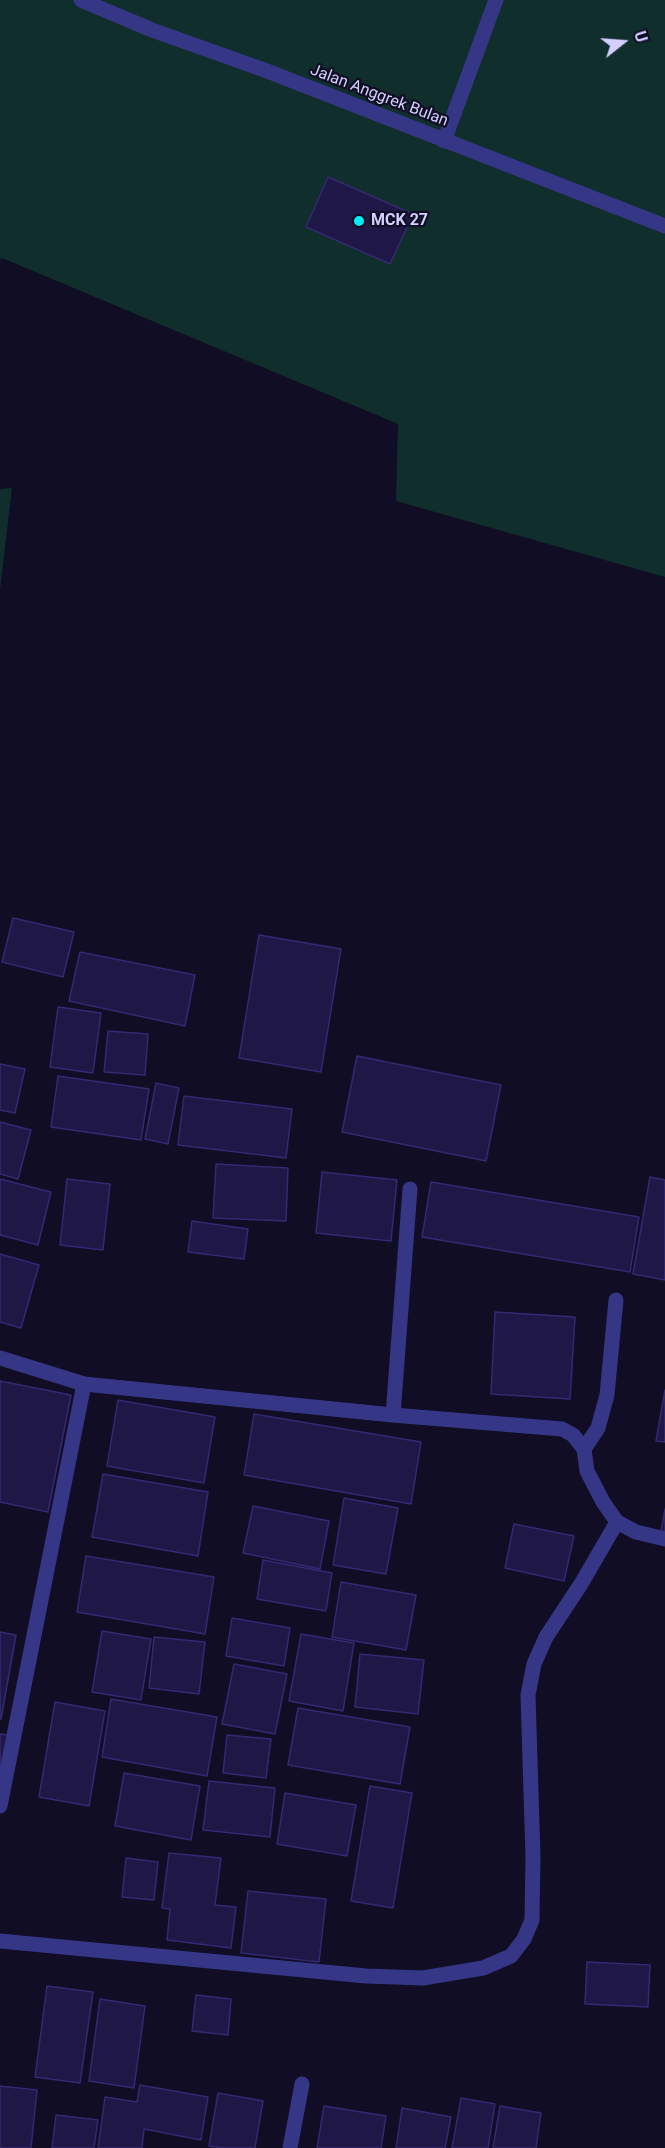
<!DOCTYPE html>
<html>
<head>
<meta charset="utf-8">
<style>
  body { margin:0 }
  #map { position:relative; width:665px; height:2148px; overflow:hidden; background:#100d24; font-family:Roboto,sans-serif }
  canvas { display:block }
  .north { position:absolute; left:593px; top:12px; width:60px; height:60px; -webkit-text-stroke:4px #100d24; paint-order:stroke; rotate:73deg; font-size:16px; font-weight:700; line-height:24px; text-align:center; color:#d3d0ff }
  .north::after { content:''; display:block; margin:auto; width:21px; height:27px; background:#d3d0ff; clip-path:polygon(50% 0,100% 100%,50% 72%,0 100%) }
</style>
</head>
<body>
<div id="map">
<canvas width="665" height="2148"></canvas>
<div class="north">U</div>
</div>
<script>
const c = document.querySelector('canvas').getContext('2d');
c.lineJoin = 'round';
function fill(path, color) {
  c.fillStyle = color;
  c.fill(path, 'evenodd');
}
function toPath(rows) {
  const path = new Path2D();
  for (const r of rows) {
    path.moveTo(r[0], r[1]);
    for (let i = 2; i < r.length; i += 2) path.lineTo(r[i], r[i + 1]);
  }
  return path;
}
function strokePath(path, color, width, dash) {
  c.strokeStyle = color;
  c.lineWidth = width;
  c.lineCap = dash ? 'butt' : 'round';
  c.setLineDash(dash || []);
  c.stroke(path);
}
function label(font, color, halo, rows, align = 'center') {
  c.font = font + ' Roboto,sans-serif';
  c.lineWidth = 4.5;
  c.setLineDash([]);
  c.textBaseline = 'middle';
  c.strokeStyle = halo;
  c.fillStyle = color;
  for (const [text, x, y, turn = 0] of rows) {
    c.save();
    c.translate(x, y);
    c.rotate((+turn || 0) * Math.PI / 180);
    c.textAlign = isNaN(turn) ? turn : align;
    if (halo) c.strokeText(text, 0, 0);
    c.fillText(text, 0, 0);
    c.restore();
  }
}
const green = toPath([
  [0,0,665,0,665,577,396,501,398,424,2,258,0,260],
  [12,488,0,590,0,489]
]);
const building = toPath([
  [328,177,413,214,390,264,306,227,328,177],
  [13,918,74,932,63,977,2,962,13,918],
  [259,935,341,949,321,1072,239,1058,259,935],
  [80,952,195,975,185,1026,69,1001,80,952],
  [58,1007,101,1013,93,1073,50,1067,58,1007],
  [108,1031,148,1034,145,1075,104,1072,108,1031],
  [357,1056,501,1085,486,1161,342,1132,357,1056],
  [0,1064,25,1069,15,1113,0,1110,0,1064],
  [58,1076,149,1089,141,1140,51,1127,58,1076],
  [156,1083,179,1088,168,1144,145,1139,156,1083],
  [184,1096,292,1109,286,1158,178,1145,184,1096],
  [0,1122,31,1130,18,1179,0,1174,0,1122],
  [216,1164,288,1168,286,1221,213,1218,216,1164],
  [322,1172,397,1180,391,1241,316,1233,322,1172],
  [650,1177,665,1180,665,1280,633,1274,650,1177],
  [0,1179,51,1192,38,1245,0,1235,0,1179],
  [67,1179,110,1184,103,1250,60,1245,67,1179],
  [431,1182,639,1217,630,1272,422,1237,431,1182],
  [192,1221,248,1229,244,1259,188,1252,192,1221],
  [0,1254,39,1265,21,1328,0,1322,0,1254],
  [495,1312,575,1317,570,1399,491,1394,495,1312],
  [0,1381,71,1395,48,1512,0,1502,0,1381],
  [665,1390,665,1442,656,1441,665,1390],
  [118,1400,215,1417,204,1483,107,1466,118,1400],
  [254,1414,421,1442,411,1504,244,1475,254,1414],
  [103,1474,208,1492,198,1556,92,1537,103,1474],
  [344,1498,398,1508,386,1574,333,1565,344,1498],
  [253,1506,329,1521,320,1569,243,1553,253,1506],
  [665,1509,665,1532,661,1531,665,1509],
  [514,1524,574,1536,564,1581,505,1568,514,1524],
  [86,1556,214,1577,205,1634,77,1612,86,1556],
  [263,1560,332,1573,326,1611,257,1599,263,1560],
  [341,1582,416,1595,406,1650,332,1637,341,1582],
  [232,1618,290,1628,284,1666,226,1656,232,1618],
  [102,1631,151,1639,141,1700,92,1692,102,1631],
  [0,1632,16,1635,1,1719,0,1719,0,1632],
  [301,1634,354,1643,343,1711,289,1701,301,1634],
  [154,1637,205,1642,199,1694,149,1688,154,1637],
  [360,1654,424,1660,418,1714,355,1707,360,1654],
  [234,1664,287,1674,275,1734,222,1724,234,1664],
  [111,1699,217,1717,207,1776,102,1757,111,1699],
  [55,1702,105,1711,89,1806,39,1797,55,1702],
  [298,1708,410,1727,400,1784,288,1765,298,1708],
  [0,1734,9,1735,0,1782,0,1734],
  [227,1735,271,1739,266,1778,223,1773,227,1735],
  [124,1773,200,1786,191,1840,115,1826,124,1773],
  [209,1781,275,1788,270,1837,203,1830,209,1781],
  [370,1786,412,1793,393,1908,351,1901,370,1786],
  [285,1793,356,1805,347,1856,277,1844,285,1793],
  [169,1853,221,1858,215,1905,236,1907,231,1948,167,1940,170,1909,162,1908,169,1853],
  [126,1858,158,1862,154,1900,122,1897,126,1858],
  [248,1891,326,1899,319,1962,241,1953,248,1891],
  [587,1962,650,1965,648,2007,585,2004,587,1962],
  [47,1986,93,1992,80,2083,35,2077,47,1986],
  [196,1995,231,1999,228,2035,192,2031,196,1995],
  [100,1999,145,2006,134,2088,89,2081,100,1999],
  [140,2085,208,2097,201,2140,144,2129,142,2148,98,2148,105,2097,137,2102,140,2085],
  [0,2086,37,2090,31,2148,0,2148,0,2086],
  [218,2093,263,2101,255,2148,222,2148,209,2146,218,2093],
  [461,2098,495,2104,488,2148,452,2148,461,2098],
  [324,2106,386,2116,381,2148,317,2148,324,2106],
  [500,2106,541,2113,536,2148,493,2148,500,2106],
  [402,2108,451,2117,445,2148,396,2148,402,2108],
  [56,2115,98,2120,94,2148,52,2148,56,2115]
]);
const street = toPath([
  [81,0,152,30,267,71,665,226],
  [444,141,496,0],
  [0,1358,84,1384,393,1415,562,1429,573,1435,584,1449,587,1471,603,1502,617,1522,636,1532,665,1539],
  [393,1415,410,1189],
  [584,1449,598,1428,607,1395,616,1300],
  [0,1806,84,1384],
  [0,1941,366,1976,423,1978,483,1968,511,1956,524,1939,532,1920,533,1857,528,1695,534,1664,546,1637,581,1584,617,1522],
  [290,2148,302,2084]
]);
const markers = [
  [359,221,6,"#00edfb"]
];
const streetNames = [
  ["Jalan Anggrek Bulan",379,96,21]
];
const poiNames = [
  ["MCK 27",371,221]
];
fill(green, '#0f2e2c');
fill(building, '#1f1846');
strokePath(building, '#342973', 1.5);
strokePath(street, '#353686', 15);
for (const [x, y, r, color] of markers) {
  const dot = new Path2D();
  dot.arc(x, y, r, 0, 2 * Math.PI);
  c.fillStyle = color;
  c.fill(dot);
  strokePath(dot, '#100d24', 2);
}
label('16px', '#d3d0ff', '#100d24', streetNames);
label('bold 16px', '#d3d0ff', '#100d24', poiNames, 'left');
</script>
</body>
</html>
